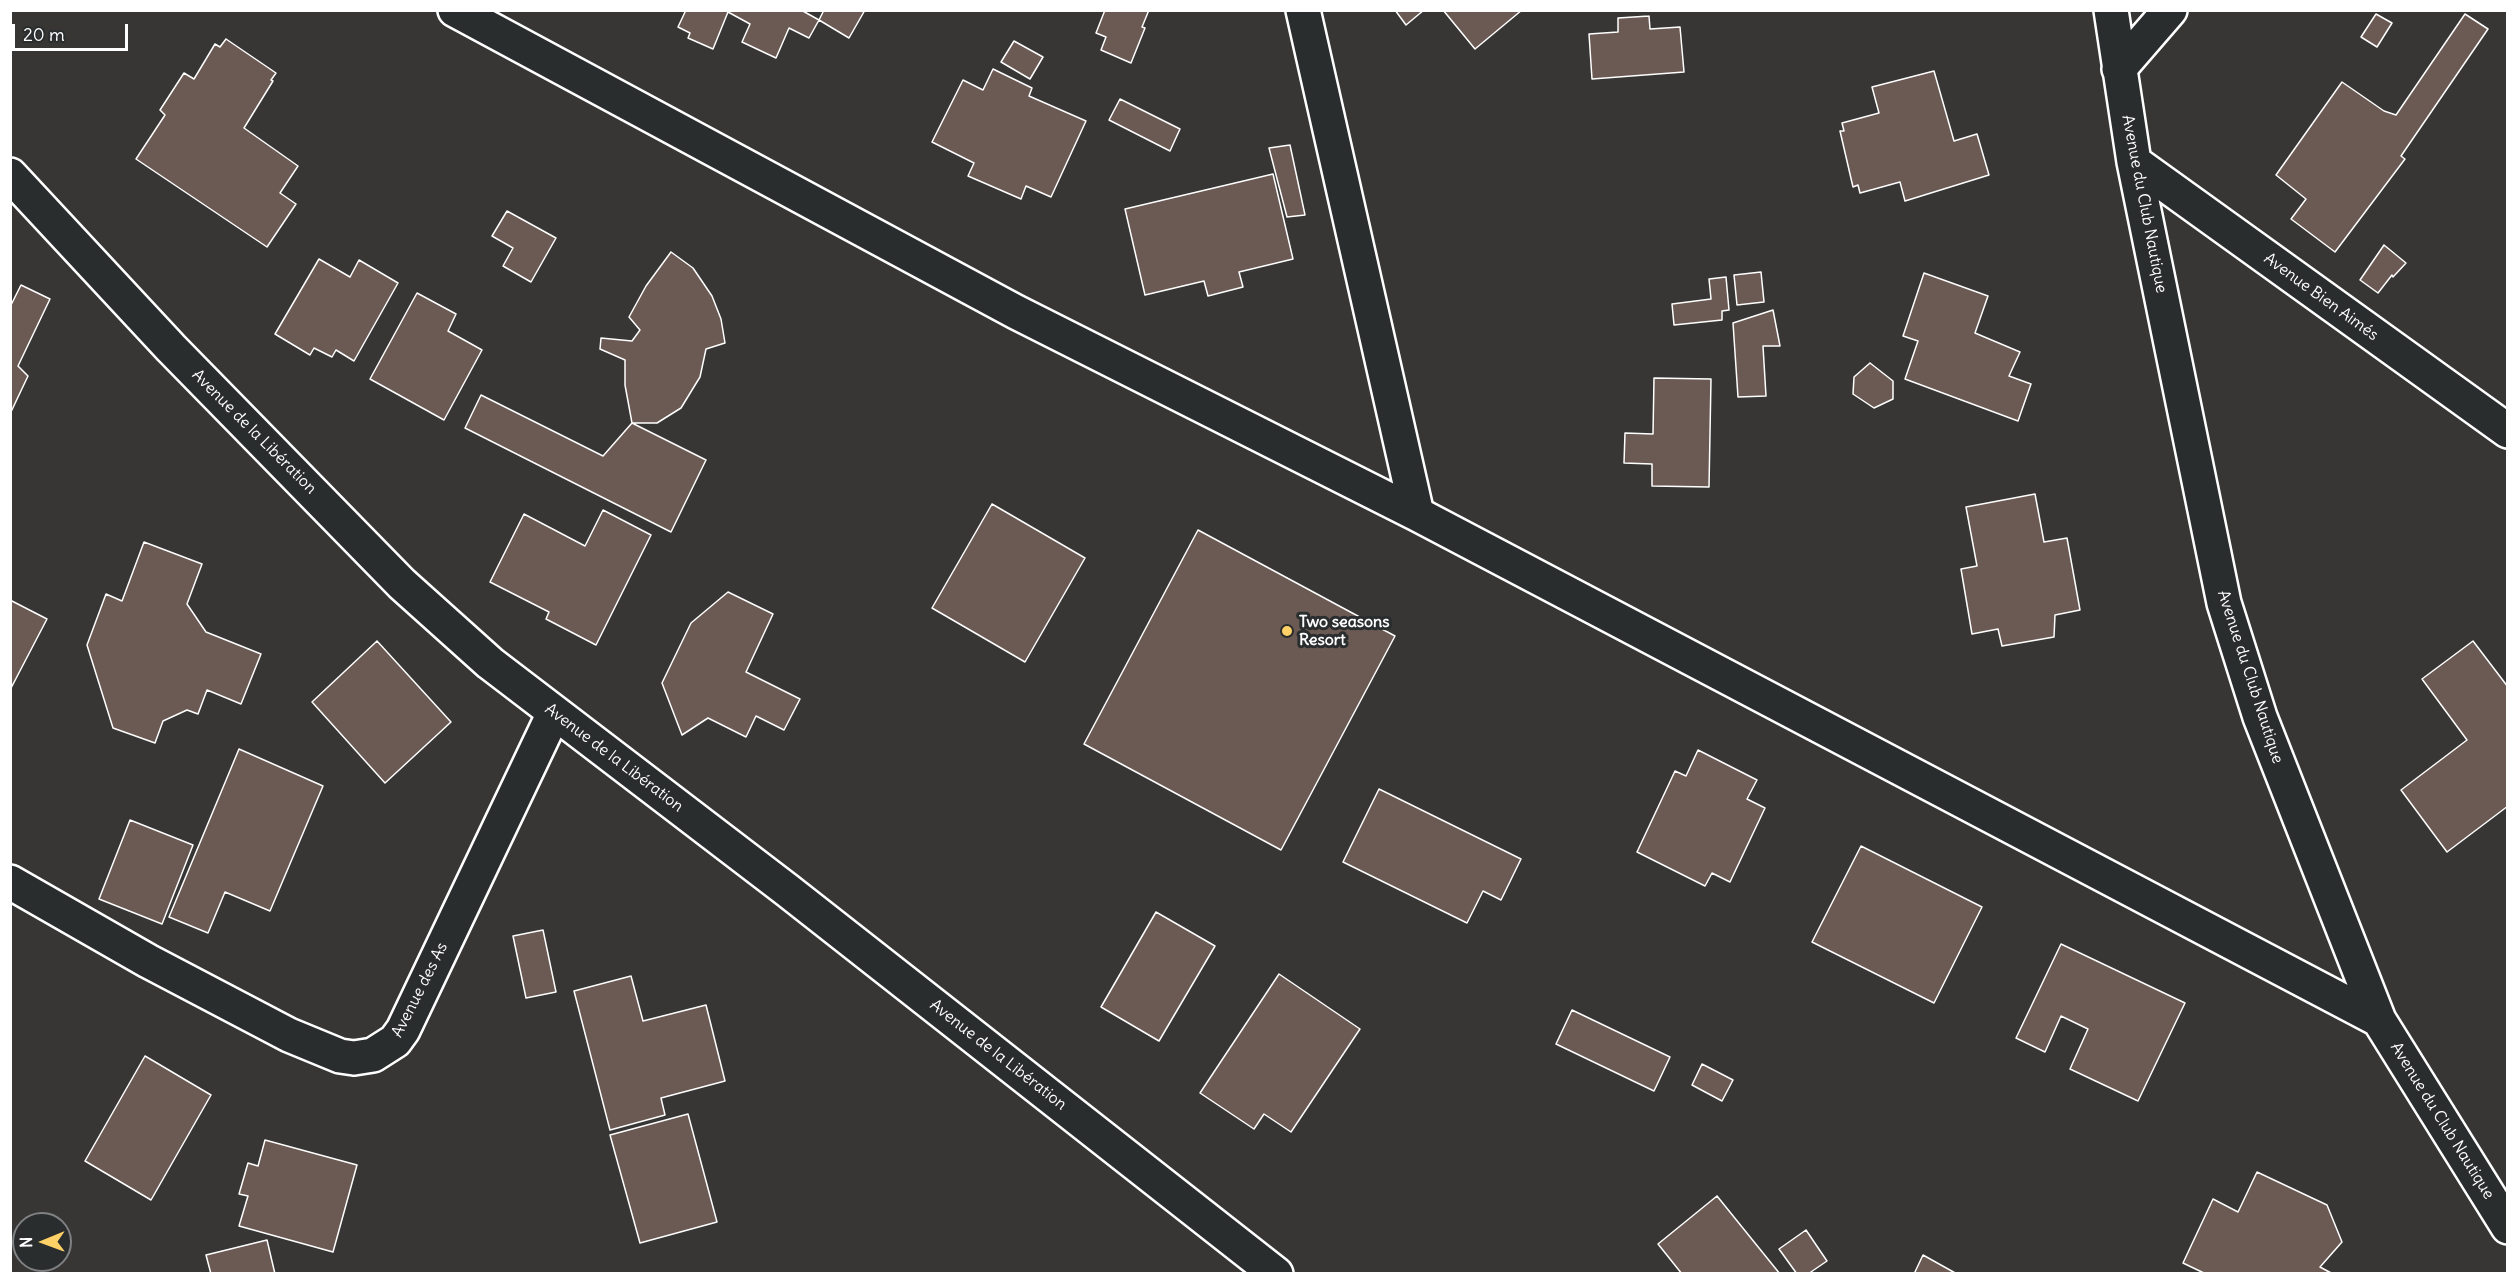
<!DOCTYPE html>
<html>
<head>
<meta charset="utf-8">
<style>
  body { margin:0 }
  #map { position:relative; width:2518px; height:1284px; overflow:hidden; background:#373635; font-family:Delius,sans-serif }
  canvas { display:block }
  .frame { position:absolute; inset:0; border:12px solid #fff; pointer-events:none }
  .north { position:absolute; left:12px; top:1212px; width:60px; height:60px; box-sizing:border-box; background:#2a2d2e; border:2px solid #7f8182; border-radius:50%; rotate:269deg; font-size:16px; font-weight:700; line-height:24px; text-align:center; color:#fff }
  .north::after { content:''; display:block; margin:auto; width:21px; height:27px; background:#ffd166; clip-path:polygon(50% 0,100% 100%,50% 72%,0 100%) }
  .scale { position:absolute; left:12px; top:24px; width:116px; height:27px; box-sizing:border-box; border:3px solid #fff; border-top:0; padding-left:8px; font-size:18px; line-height:21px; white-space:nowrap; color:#fff; -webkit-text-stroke:4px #2a2d2e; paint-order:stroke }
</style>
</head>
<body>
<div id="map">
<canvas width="2518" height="1284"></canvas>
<div class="frame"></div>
<div class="north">N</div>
<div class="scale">20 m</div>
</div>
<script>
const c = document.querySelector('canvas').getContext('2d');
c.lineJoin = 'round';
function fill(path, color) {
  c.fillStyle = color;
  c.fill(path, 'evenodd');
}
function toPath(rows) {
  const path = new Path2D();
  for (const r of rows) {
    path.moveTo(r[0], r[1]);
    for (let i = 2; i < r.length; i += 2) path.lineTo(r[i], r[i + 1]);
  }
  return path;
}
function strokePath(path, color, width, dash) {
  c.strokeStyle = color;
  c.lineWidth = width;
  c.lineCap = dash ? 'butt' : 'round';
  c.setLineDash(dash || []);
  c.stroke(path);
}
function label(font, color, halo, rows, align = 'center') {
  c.font = font + ' Delius,sans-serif';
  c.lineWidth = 6;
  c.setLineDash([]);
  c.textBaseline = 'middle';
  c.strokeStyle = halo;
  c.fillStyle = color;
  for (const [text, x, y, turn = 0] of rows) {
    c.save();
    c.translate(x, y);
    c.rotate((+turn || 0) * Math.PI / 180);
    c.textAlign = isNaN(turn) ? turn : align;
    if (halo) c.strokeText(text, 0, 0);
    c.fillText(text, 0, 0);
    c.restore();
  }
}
const building = toPath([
  [686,10,801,10,819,20,809,38,789,28,776,58,742,42,750,24,728,12,713,49,688,38,690,33,678,27,686,10],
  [824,10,865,10,849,38,819,20,824,10],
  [1105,10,1149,10,1142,27,1145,28,1131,63,1101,50,1106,37,1096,33,1105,10],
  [1395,10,1424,10,1406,25,1395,10],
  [1443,10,1522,10,1475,49,1443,10],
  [2376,14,2392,23,2377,47,2361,37,2376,14],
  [2465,14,2488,29,2401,156,2405,159,2335,252,2291,219,2306,199,2276,175,2342,82,2384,111,2396,115,2465,14],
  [1649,16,1650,29,1680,27,1684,72,1592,79,1589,34,1618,32,1618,18,1649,16],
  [226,39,276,73,271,80,273,81,244,128,298,166,280,193,296,204,267,247,136,159,165,115,160,110,184,73,194,79,215,44,220,47,226,39],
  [1014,41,1043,57,1030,79,1001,62,1014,41],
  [993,69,1032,88,1029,96,1086,121,1051,197,1026,186,1021,199,968,176,974,163,932,142,963,80,983,90,993,69],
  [1934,71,1954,141,1977,134,1989,175,1905,201,1900,182,1860,193,1858,185,1853,187,1840,131,1844,131,1842,123,1879,113,1872,87,1934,71],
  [1120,99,1180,129,1170,151,1109,120,1120,99],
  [1290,145,1305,215,1287,217,1269,148,1290,145],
  [1273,174,1293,259,1239,272,1243,287,1208,296,1204,281,1145,295,1125,209,1273,174],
  [507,211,556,238,531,282,503,266,513,248,492,236,507,211],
  [2384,245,2406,263,2393,277,2392,275,2378,293,2360,280,2384,245],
  [671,252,693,268,712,296,721,319,725,343,706,349,700,377,681,408,657,423,632,423,625,385,625,360,600,349,601,338,632,341,640,330,629,317,646,286,671,252],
  [319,259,350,277,359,260,398,283,354,361,336,350,332,357,314,348,310,355,275,334,319,259],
  [1761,272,1764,302,1737,305,1734,275,1761,272],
  [1924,273,1988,296,1975,333,2020,352,2009,376,2031,384,2018,421,1905,379,1918,341,1903,336,1924,273],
  [1726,277,1729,310,1722,311,1722,320,1674,325,1672,304,1711,299,1709,279,1726,277],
  [21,285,50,299,18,366,28,376,10,414,10,307,21,285],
  [417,293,456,314,448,331,482,350,444,420,370,379,417,293],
  [1773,310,1780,346,1763,346,1766,396,1738,397,1733,323,1773,310],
  [1870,363,1893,381,1893,399,1874,408,1853,394,1854,377,1870,363],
  [1654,378,1711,379,1709,487,1652,486,1652,464,1624,463,1625,433,1653,434,1654,378],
  [481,395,603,456,632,423,706,460,671,532,465,428,481,395],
  [2035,494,2044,542,2067,538,2080,610,2055,615,2054,637,2002,646,1998,629,1972,634,1961,569,1977,566,1966,507,2035,494],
  [992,504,1085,558,1025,662,932,608,992,504],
  [603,510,651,535,596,645,546,619,549,612,490,582,524,514,585,546,603,510],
  [1198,530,1395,636,1281,850,1084,744,1198,530],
  [144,542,202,564,187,604,206,632,261,654,241,704,207,690,198,714,187,710,163,721,155,743,113,728,87,645,106,594,122,601,144,542],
  [728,592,773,614,746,672,800,699,784,730,756,716,746,737,708,718,682,735,662,683,691,623,728,592],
  [10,600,47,619,10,690,10,600],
  [377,641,451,722,385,783,312,702,377,641],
  [2473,641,2508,687,2508,806,2447,852,2401,790,2467,740,2422,679,2473,641],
  [239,749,323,786,270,911,225,892,208,933,169,917,239,749],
  [1698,750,1757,780,1747,799,1765,808,1730,882,1712,873,1705,886,1637,852,1675,771,1686,776,1698,750],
  [1379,789,1521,859,1501,900,1483,891,1467,923,1343,862,1379,789],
  [130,820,193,845,162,924,99,899,130,820],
  [1861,846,1982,907,1934,1003,1812,942,1861,846],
  [1156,912,1215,946,1159,1041,1101,1007,1156,912],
  [543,930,556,992,526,998,513,936,543,930],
  [2061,944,2185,1003,2138,1101,2070,1069,2088,1029,2061,1016,2045,1052,2016,1038,2061,944],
  [1279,974,1360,1029,1291,1132,1264,1114,1254,1129,1200,1093,1279,974],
  [631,976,643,1021,706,1005,725,1081,661,1098,665,1115,610,1130,574,991,631,976],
  [1572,1010,1670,1057,1654,1091,1556,1044,1572,1010],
  [145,1056,211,1095,151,1200,85,1161,145,1056],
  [1702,1064,1733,1080,1722,1101,1692,1085,1702,1064],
  [688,1114,717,1222,640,1243,610,1135,688,1114],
  [265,1140,357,1165,333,1252,239,1226,248,1196,239,1194,248,1163,258,1166,265,1140],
  [2257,1172,2327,1205,2342,1242,2320,1267,2333,1274,2206,1274,2183,1263,2213,1199,2238,1212,2257,1172],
  [1717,1196,1780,1274,1682,1274,1658,1244,1717,1196],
  [1806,1230,1827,1261,1808,1274,1797,1274,1779,1249,1806,1230],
  [267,1240,275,1274,211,1274,206,1255,267,1240],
  [1923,1255,1957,1274,1914,1274,1923,1255]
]);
const minor = toPath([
  [455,10,1016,312,1417,514,2379,1020],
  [1303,10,1417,514],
  [2111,10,2134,162,2224,603,2260,717,2379,1020,2508,1227],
  [2119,69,2170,10],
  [2134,162,2508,431],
  [10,882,148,961,289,1035,340,1056,354,1058,373,1055,395,1041,403,1030,554,713]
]);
const tertiary = toPath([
  [10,175,171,348,402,584,490,663,787,890,1276,1274]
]);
const markers = [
  [1287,631,6,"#ffd166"]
];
const streetNames = [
  ["Avenue du Club Nautique",2144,204,79],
  ["Avenue Bien Aimés",2321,297,36],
  ["Avenue de la Libération",254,432,45],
  ["Avenue du Club Nautique",2250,677,72],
  ["Avenue de la Libération",614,758,37],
  ["Avenue des As",420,990,-63],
  ["Avenue de la Libération",998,1055,38],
  ["Avenue du Club Nautique",2442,1121,58]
];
const poiNames = [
  ["Two seasons",1299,622],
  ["Resort",1299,640]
];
fill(building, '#6b5a53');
strokePath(building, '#fff', 1.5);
strokePath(minor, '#fff', 38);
strokePath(tertiary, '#fff', 38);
strokePath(minor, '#2a2d2e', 33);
strokePath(tertiary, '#2a2d2e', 33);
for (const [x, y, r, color] of markers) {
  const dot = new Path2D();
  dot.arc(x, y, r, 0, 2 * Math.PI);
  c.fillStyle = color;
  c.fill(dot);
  strokePath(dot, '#2a2d2e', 2);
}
label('16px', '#fff', '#2a2d2e', streetNames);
label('bold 16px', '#fff', '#2a2d2e', poiNames, 'left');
</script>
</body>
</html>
